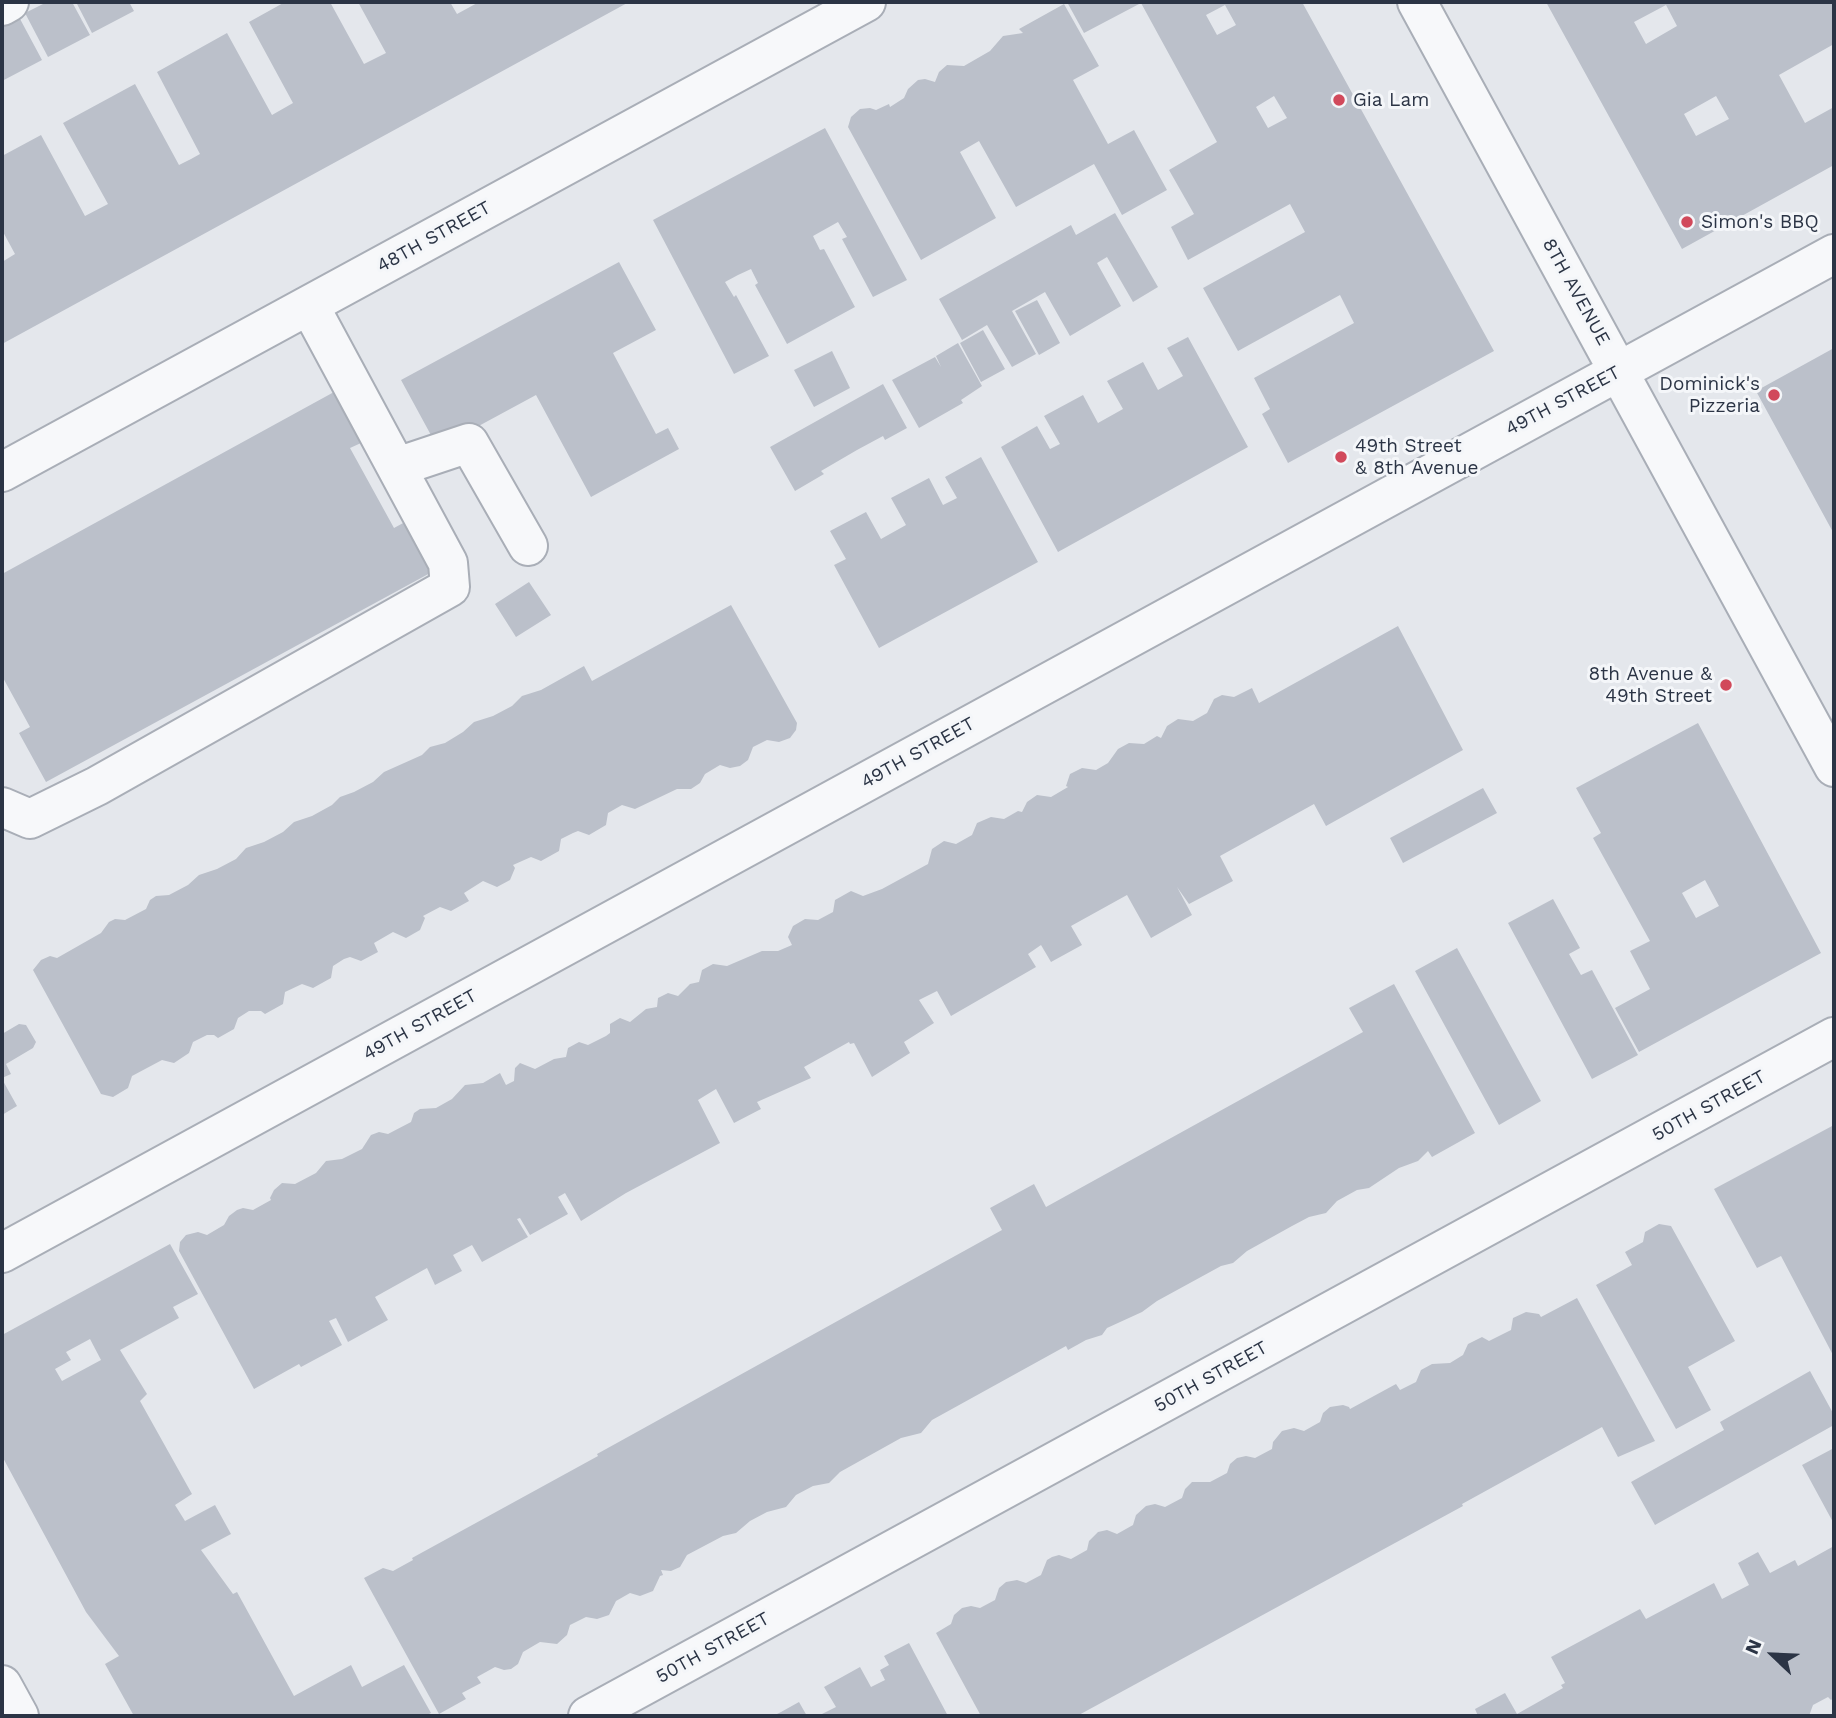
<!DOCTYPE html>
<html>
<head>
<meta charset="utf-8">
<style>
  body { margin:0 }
  #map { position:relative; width:1836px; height:1718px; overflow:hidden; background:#e4e7ec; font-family:"Work Sans",sans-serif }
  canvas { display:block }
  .frame { position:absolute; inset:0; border:4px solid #2b3445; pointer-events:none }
  .north { position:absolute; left:1738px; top:1620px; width:70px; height:70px; -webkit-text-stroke:5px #f4f6f9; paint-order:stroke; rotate:293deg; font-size:19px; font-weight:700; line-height:28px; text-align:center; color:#2b3445 }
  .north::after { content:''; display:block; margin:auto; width:24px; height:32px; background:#2b3445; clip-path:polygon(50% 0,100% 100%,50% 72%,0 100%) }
</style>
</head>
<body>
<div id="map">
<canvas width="1836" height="1718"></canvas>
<div class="frame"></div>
<div class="north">N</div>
</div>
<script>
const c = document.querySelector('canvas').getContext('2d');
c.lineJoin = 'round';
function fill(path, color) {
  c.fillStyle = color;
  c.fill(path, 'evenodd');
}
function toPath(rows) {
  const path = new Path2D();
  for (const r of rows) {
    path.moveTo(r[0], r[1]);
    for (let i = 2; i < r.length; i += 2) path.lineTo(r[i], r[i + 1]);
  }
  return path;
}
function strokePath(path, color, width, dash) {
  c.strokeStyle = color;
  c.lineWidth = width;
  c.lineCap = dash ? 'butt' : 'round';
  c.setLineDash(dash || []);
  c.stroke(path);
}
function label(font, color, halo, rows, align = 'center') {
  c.font = font + ' "Work Sans",sans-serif';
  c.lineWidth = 6;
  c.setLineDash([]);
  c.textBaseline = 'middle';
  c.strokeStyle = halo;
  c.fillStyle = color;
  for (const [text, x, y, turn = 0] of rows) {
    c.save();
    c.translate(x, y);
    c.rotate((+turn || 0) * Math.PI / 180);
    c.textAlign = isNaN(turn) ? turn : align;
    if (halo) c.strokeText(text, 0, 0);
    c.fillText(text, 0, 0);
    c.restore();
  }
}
const building = toPath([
  [47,2,72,2,90,35,48,57,25,13],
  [76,2,129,2,134,11,92,33],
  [285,2,330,2,364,64,386,53,358,2,450,2,457,14,479,2,629,2,2,344,2,262,15,254,2,230,2,156,41,135,85,216,108,204,63,123,135,84,179,165,191,159,200,154,157,72,227,33,272,115,293,103,249,22],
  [1067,2,1302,2,1494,351,1288,463,1262,414,1270,409,1254,378,1354,323,1340,295,1238,351,1203,288,1305,232,1290,204,1188,260,1171,227,1194,214,1169,170,1217,142,1141,3,1084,33],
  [1225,5,1236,25,1217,35,1206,15],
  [1274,96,1287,118,1268,128,1256,107],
  [1546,2,1834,2,1834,44,1779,75,1805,123,1834,107,1834,165,1682,249],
  [1666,5,1677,26,1646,44,1634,22],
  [1716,96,1729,119,1696,136,1684,114],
  [1064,4,1099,66,1073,80,1108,144,1134,130,1167,190,1122,215,1094,164,1016,207,979,141,960,152,996,218,921,260,848,127,851,117,860,109,870,108,876,110,889,104,890,107,904,98,908,89,918,80,925,79,935,82,939,72,947,65,964,66,990,51,1003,36,1023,33,1019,29],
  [19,17,42,60,2,81,2,26],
  [825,128,907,280,873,297,842,239,847,237,838,222,813,236,820,250,824,249,855,307,787,344,755,285,758,283,751,269,738,275,725,282,734,297,736,295,769,356,734,374,653,220],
  [1115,213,1158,287,1133,302,1107,257,1097,263,1121,306,1070,336,1045,292,1012,311,1036,354,1012,367,987,325,962,340,939,299,1071,225,1076,235],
  [619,262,656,330,613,353,656,434,668,428,679,449,591,497,536,395,438,448,401,380],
  [1037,300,1060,343,1039,355,1015,311],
  [983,330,1005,369,981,382,960,343],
  [1188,337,1248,447,1058,552,1001,447,1037,426,1050,449,1060,444,1044,416,1083,395,1098,423,1123,409,1107,381,1143,362,1158,390,1183,376,1167,348],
  [958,343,982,386,961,400,963,403,919,428,892,380,935,357,941,367,936,356],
  [1834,348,1834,534,1756,391],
  [832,351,850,388,814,407,794,370],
  [883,384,907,428,885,440,883,436,857,450,821,471,824,474,795,491,770,447],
  [334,392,361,443,350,448,394,528,405,522,432,572,46,782,19,733,30,727,2,676,2,574],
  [981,457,1038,562,879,648,834,565,846,559,830,531,866,512,881,539,906,525,891,498,929,478,943,505,957,498,945,477],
  [529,582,551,615,516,637,495,604],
  [731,605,797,723,796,730,790,738,779,742,767,740,753,747,748,760,740,766,730,768,720,765,705,774,700,783,691,789,677,789,635,809,622,805,608,813,606,825,589,835,578,831,573,833,561,839,559,851,541,861,531,857,513,865,515,868,510,880,497,887,483,881,464,893,469,901,451,911,440,907,423,916,425,918,420,930,406,938,393,932,374,943,378,952,361,961,350,957,344,959,333,966,331,978,313,988,302,984,285,992,283,1004,265,1014,261,1011,249,1011,238,1018,234,1029,218,1038,214,1035,207,1035,193,1042,189,1053,174,1063,162,1060,132,1076,128,1088,113,1097,101,1094,33,970,41,960,50,956,57,958,101,933,109,922,115,919,125,920,146,909,150,900,156,896,169,895,188,885,199,875,217,869,236,859,246,848,264,842,283,832,294,822,312,816,332,805,340,797,354,792,373,782,384,772,422,755,430,747,445,743,463,732,474,722,493,716,512,706,522,696,541,690,584,666,592,681],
  [1398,626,1463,750,1326,826,1314,804,1220,856,1233,881,1189,904,1177,887,1192,915,1151,938,1127,895,1071,926,1082,945,1051,962,1041,945,1028,954,1036,967,951,1016,937,991,919,1000,934,1023,904,1042,910,1053,872,1077,854,1043,850,1044,849,1042,804,1067,811,1078,757,1102,761,1109,734,1123,716,1089,698,1100,720,1143,626,1193,581,1221,565,1193,558,1197,568,1214,530,1235,520,1218,517,1219,528,1237,482,1262,472,1245,453,1255,462,1271,435,1285,427,1268,375,1297,388,1320,348,1342,336,1318,329,1321,342,1345,301,1367,299,1364,254,1389,179,1251,180,1242,186,1235,198,1232,207,1235,224,1225,229,1216,237,1210,243,1208,253,1210,271,1200,270,1198,274,1190,282,1183,295,1184,316,1173,326,1161,342,1159,362,1149,371,1135,379,1132,388,1134,411,1122,414,1113,420,1109,436,1108,452,1099,465,1085,483,1083,500,1073,506,1085,514,1081,515,1068,520,1063,535,1069,554,1059,566,1057,568,1048,579,1042,588,1045,606,1036,610,1033,610,1024,620,1018,630,1022,646,1009,657,1007,658,998,668,993,678,996,690,984,699,982,702,970,713,964,727,966,762,951,778,951,792,945,788,937,793,926,805,919,818,920,833,912,835,900,851,891,863,896,882,889,928,864,932,849,944,841,956,844,972,835,977,823,991,817,1004,819,1018,811,1022,812,1027,802,1037,795,1051,797,1068,787,1066,786,1070,774,1082,768,1096,770,1108,763,1118,749,1129,743,1144,744,1157,736,1161,738,1167,726,1178,719,1193,721,1207,713,1214,699,1222,695,1234,697,1252,688,1259,703],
  [1698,723,1821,953,1639,1052,1615,1008,1650,989,1630,951,1650,941,1593,838,1601,833,1576,788],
  [1705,880,1719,906,1696,918,1682,893],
  [1483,788,1497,813,1403,863,1390,838],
  [1553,899,1580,948,1569,954,1581,975,1592,970,1638,1055,1592,1079,1508,923],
  [1457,948,1541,1101,1499,1125,1415,971],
  [1394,984,1475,1133,1432,1157,1428,1151,1418,1161,1399,1168,1369,1188,1357,1190,1337,1201,1326,1213,1309,1217,1292,1226,1247,1251,1233,1263,1221,1266,1157,1301,1142,1312,1107,1328,1102,1335,1086,1340,1068,1350,1066,1346,932,1420,921,1433,901,1438,840,1472,829,1483,813,1486,796,1495,786,1507,767,1512,750,1521,736,1533,723,1536,687,1555,680,1567,671,1571,661,1570,663,1575,660,1576,653,1591,640,1596,630,1593,616,1601,609,1615,597,1619,586,1617,570,1625,567,1635,557,1644,540,1642,523,1652,518,1664,511,1669,504,1670,495,1667,477,1677,481,1683,462,1693,466,1699,439,1714,364,1578,383,1568,393,1571,413,1560,412,1558,598,1456,597,1454,1002,1230,990,1208,1034,1184,1046,1207,1363,1032,1349,1008],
  [19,1024,26,1025,36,1042,33,1048,6,1064,11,1074,2,1078,2,1034],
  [2,1079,17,1106,2,1115],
  [1834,1125,1834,1357,1781,1256,1757,1268,1714,1189],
  [1659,1224,1671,1226,1735,1341,1688,1367,1711,1410,1676,1429,1596,1285,1632,1265,1625,1252,1643,1242,1645,1232],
  [170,1244,198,1294,173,1307,179,1318,120,1350,147,1394,140,1401,192,1494,175,1505,185,1521,215,1505,231,1534,201,1550,233,1594,237,1592,294,1696,351,1665,362,1687,404,1665,431,1713,425,1716,134,1716,105,1664,119,1656,86,1612,2,1456,2,1335],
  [90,1339,101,1360,62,1381,55,1369,71,1360,66,1352],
  [1577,1298,1655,1441,1618,1457,1602,1427,1462,1504,1463,1506,1077,1716,981,1716,936,1633,951,1624,954,1615,962,1608,971,1606,980,1608,995,1600,999,1588,1006,1582,1017,1580,1026,1583,1041,1575,1047,1560,1052,1557,1059,1555,1071,1559,1087,1550,1089,1541,1098,1532,1107,1530,1117,1534,1133,1525,1136,1515,1146,1506,1155,1504,1165,1507,1182,1498,1185,1489,1192,1482,1210,1482,1227,1473,1230,1464,1237,1458,1246,1456,1255,1458,1272,1449,1273,1442,1282,1431,1294,1428,1304,1431,1320,1422,1323,1413,1330,1407,1343,1405,1349,1407,1350,1409,1396,1384,1400,1390,1416,1382,1421,1370,1432,1364,1450,1363,1463,1355,1468,1344,1482,1337,1489,1341,1511,1330,1513,1318,1526,1312,1539,1314,1541,1317],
  [1810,1371,1834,1415,1834,1425,1655,1525,1631,1482,1724,1430,1720,1422],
  [1834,1448,1834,1524,1802,1465],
  [1834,1546,1834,1698,1831,1700,1828,1697,1813,1705,1809,1716,1478,1716,1475,1709,1505,1693,1517,1714,1563,1688,1561,1685,1565,1683,1551,1657,1640,1609,1646,1619,1714,1583,1722,1599,1749,1585,1738,1563,1758,1552,1770,1573,1795,1560,1798,1566],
  [909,1643,948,1716,818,1716,836,1707,824,1687,860,1667,871,1687,885,1680,880,1670,889,1665,884,1656],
  [799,1702,807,1716,773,1716,781,1712]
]);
const minor = toPath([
  [1417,2,1834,767],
  [2,6,9,2],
  [397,467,469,443,528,546],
  [2,472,866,2],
  [2,807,30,819,97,786,450,587,448,563,309,305],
  [2,1253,1834,254],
  [2,1685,19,1716],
  [588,1716,1834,1037]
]);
const markers = [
  [1339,100,7,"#d1495b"],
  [1687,222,7,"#d1495b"],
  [1774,395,7,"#d1495b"],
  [1341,457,7,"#d1495b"],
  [1726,685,7,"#d1495b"]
];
const poiNames = [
  ["Gia Lam",1353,100],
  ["Simon's BBQ",1701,222],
  ["Dominick's",1760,384,"right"],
  ["Pizzeria",1760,406,"right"],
  ["49th Street",1355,446],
  ["& 8th Avenue",1355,468],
  ["8th Avenue &",1712,674,"right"],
  ["49th Street",1712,696,"right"]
];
const streetNames = [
  ["48TH STREET",434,237,-29],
  ["8TH AVENUE",1576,292,61],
  ["49TH STREET",1563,401,-28],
  ["49TH STREET",918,753,-29],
  ["49TH STREET",420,1025,-29],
  ["50TH STREET",1709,1106,-29],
  ["50TH STREET",1211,1377,-29],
  ["50TH STREET",713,1648,-29]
];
fill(building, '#bbc0ca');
strokePath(minor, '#a9aeb7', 42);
strokePath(minor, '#f7f8fa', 38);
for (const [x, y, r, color] of markers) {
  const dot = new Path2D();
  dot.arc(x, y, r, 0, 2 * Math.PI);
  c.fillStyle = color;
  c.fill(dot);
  strokePath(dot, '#f4f6f9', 2.5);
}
label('19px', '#2b3445', '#f4f6f9', poiNames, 'left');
label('19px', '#2b3445', '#f4f6f9', streetNames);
</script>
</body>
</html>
